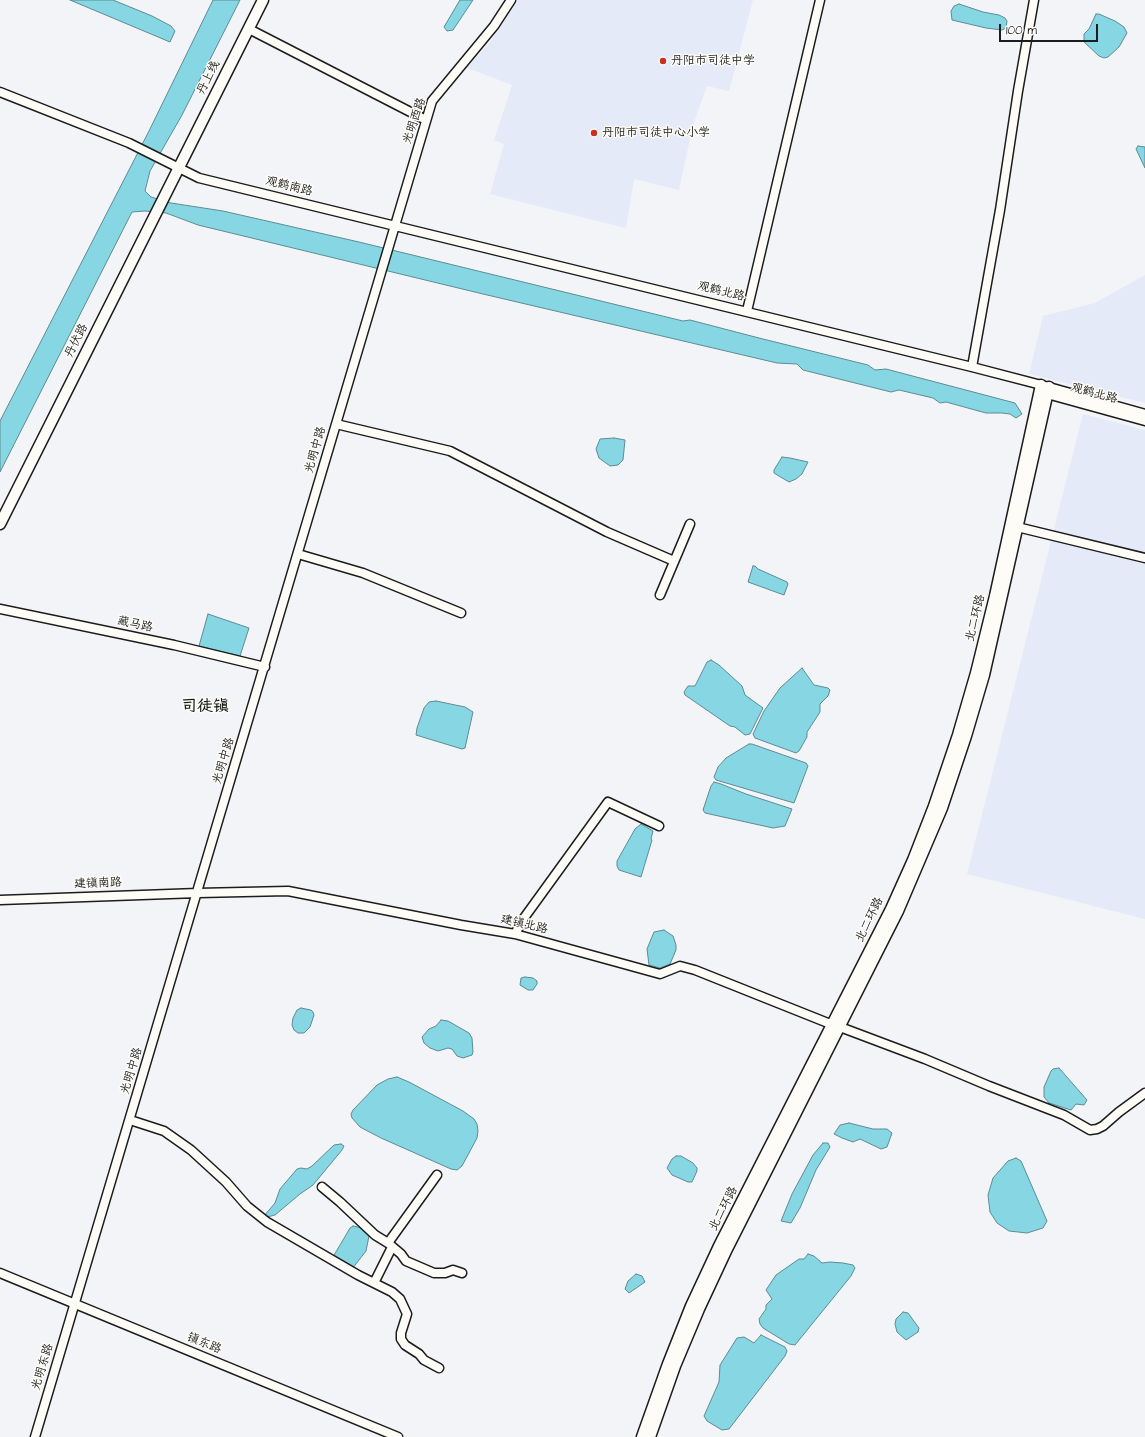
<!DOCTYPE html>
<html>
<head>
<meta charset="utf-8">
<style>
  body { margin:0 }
  #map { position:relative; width:1145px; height:1437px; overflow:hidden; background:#f2f4f8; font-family:"Architects Daughter",sans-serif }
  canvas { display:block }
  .scale { position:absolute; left:999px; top:24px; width:99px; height:18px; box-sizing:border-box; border:2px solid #1c1c1c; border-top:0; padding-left:5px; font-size:12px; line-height:14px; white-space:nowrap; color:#1c1c1c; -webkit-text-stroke:3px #fdfcf7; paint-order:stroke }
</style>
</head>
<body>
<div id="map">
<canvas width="1145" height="1437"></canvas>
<div class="scale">100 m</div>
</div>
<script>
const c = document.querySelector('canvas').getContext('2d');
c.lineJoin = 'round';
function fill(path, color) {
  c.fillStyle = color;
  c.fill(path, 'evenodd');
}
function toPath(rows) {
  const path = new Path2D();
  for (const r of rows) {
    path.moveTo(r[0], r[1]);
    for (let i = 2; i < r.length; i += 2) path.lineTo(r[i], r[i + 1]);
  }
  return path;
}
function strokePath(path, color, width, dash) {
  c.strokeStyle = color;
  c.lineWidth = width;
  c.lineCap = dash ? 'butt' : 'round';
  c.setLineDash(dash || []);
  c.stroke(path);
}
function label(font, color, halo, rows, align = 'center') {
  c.font = font + ' "Architects Daughter","LXGW WenKai TC",sans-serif';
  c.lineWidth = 3;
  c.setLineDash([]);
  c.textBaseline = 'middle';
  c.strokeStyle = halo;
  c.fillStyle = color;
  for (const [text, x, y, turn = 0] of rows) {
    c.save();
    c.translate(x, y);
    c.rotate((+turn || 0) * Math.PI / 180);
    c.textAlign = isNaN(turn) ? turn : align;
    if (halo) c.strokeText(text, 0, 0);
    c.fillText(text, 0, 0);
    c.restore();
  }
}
const built = toPath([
  [518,0,753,0,729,91,707,86,693,125,679,190,634,179,626,228,490,194,504,144,494,140,512,85,467,68,490,42],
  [1145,275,1145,403,1029,374,1043,316,1095,303],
  [1083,414,1145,430,1145,919,967,874]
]);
const water = toPath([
  [70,0,113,0,152,16,171,26,175,31,170,42,70,0],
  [213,0,240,0,182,115,150,171,145,191,151,197,171,203,223,211,359,242,683,321,690,320,759,338,868,365,875,370,886,369,1015,403,1022,414,1016,418,1010,414,1002,413,986,413,946,402,940,403,933,398,899,390,891,392,803,370,797,364,777,363,483,294,198,225,166,213,145,211,132,212,0,472,0,421,149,131,213,0],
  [460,0,473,0,453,30,447,31,444,27,460,0],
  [959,4,983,12,999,15,1005,18,1007,21,1006,28,1002,30,986,28,952,20,951,11,954,6,959,4],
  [1096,14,1099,14,1115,21,1124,27,1127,33,1119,47,1108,57,1104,58,1099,56,1084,42,1084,34,1089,29,1096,14],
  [1138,146,1145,147,1145,168,1136,149,1138,146],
  [614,438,625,440,623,460,618,465,610,466,599,458,596,449,600,439,614,438],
  [782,457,790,458,808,462,802,474,796,479,789,482,774,473,774,470,782,457],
  [753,566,755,566,758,569,787,582,788,584,784,595,748,582,753,566],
  [208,614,249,628,240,656,199,646,208,614],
  [711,660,719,665,742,686,745,695,763,708,750,734,745,735,735,727,730,726,685,695,684,692,688,686,695,686,707,662,711,660],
  [802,668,814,685,828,688,830,690,828,696,820,704,820,712,807,732,807,737,799,751,796,753,755,738,753,734,764,711,780,688,802,668],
  [436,701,465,707,473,712,465,748,462,749,416,735,417,728,424,708,429,702,436,701],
  [749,744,752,744,806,763,808,766,794,803,716,780,714,777,718,767,726,758,749,744],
  [714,782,721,784,746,794,792,809,785,826,773,828,705,813,703,810,711,786,714,782],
  [641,824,653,831,651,839,652,840,641,877,619,870,617,866,617,861,635,829,641,824],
  [664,930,673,936,676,945,676,950,670,964,660,968,649,965,647,949,654,932,664,930],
  [525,977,533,978,537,981,537,984,533,990,528,990,520,985,521,978,525,977],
  [301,1008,311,1010,313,1012,314,1015,310,1027,304,1033,298,1033,294,1030,292,1025,293,1018,297,1010,301,1008],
  [441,1020,448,1021,469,1033,472,1038,473,1052,472,1055,463,1058,457,1056,452,1049,448,1048,438,1051,430,1048,424,1043,422,1037,429,1029,436,1026,441,1020],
  [1059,1068,1087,1100,1084,1105,1076,1104,1071,1110,1049,1103,1044,1097,1044,1087,1051,1071,1053,1069,1059,1068],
  [397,1077,409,1082,463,1111,474,1119,477,1124,478,1131,477,1138,462,1166,457,1170,451,1169,381,1138,360,1127,352,1118,351,1114,353,1110,377,1085,388,1079,397,1077],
  [849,1123,873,1129,887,1129,892,1133,887,1147,881,1149,860,1139,853,1142,842,1138,834,1134,840,1125,849,1123],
  [823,1143,828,1143,830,1147,816,1170,800,1208,791,1223,781,1221,792,1194,813,1155,823,1143],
  [341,1144,344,1146,342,1150,313,1185,300,1194,275,1215,267,1217,264,1216,275,1203,280,1189,297,1169,301,1168,307,1169,312,1166,334,1145,341,1144],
  [676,1156,681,1156,693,1163,697,1168,697,1171,692,1182,688,1182,672,1175,667,1168,672,1159,676,1156],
  [1016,1158,1021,1161,1047,1221,1043,1228,1027,1233,1009,1231,997,1223,990,1212,988,1195,993,1178,1008,1161,1016,1158],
  [353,1226,362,1228,369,1236,366,1251,352,1269,333,1257,350,1228,353,1226],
  [808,1254,814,1256,822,1263,830,1262,843,1263,853,1265,855,1268,851,1276,795,1345,789,1344,763,1328,760,1324,759,1319,766,1309,766,1305,772,1299,766,1290,776,1275,799,1259,804,1259,808,1254],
  [636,1274,642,1276,645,1282,629,1293,625,1289,628,1281,636,1274],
  [903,1312,908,1313,919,1328,918,1332,906,1340,897,1332,895,1324,896,1319,903,1312],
  [761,1335,785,1347,787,1351,785,1356,729,1429,722,1430,707,1421,704,1416,719,1382,720,1365,737,1338,744,1337,754,1343,761,1335]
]);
const minor = toPath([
  [249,29,426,120],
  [0,92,129,143,199,178,972,367,1049,387,1145,414],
  [747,311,820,0],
  [972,367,1000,210,1018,91,1034,0],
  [1045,390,1047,394,1145,421],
  [336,424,450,451,607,532,674,561],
  [1013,526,1145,558],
  [298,554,363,573,461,613],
  [660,595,690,524],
  [0,609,174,645,265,667],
  [0,900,198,893,288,891,461,925,515,934,660,974,680,966,695,970,833,1025],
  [515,934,524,918,608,802,659,826],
  [840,1027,925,1059,989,1086,1064,1115,1090,1130,1097,1129,1103,1126,1119,1112,1145,1093],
  [130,1120,164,1131,191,1150,226,1182,247,1206,267,1222,358,1275,392,1292,400,1299,407,1314,401,1333,401,1339,405,1345,419,1354,424,1360,439,1368],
  [322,1187,340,1202,375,1235,388,1243,401,1254,406,1261,434,1273,445,1273,453,1270,462,1273],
  [388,1243,437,1175],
  [0,1273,398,1437],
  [374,1283,392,1247],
  [35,1437,432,101,494,26,511,0]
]);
const major = toPath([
  [0,524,263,0],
  [642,1437,668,1364,691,1306,719,1246,891,909,913,860,934,806,958,735,976,673,995,596,1041,385],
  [650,1437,675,1366,699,1309,727,1249,898,911,942,808,966,736,984,675,1049,387]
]);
const markers = [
  [663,61,4,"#c8321e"],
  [594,133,4,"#c8321e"]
];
const poiNames = [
  ["丹阳市司徒中学",671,61],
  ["丹阳市司徒中心小学",602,133]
];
const streetNames = [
  ["丹上线",209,78,-63],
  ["光明西路",415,121,-71],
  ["观鹤南路",289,187,14],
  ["观鹤北路",721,292,14],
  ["丹伏路",77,341,-63],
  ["观鹤北路",1094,394,15],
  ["光明中路",316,450,-74],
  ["北二环路",976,618,-76],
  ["藏马路",135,625,12],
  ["光明中路",224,761,-73],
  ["建镇南路",98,884,-2],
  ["北二环路",870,920,-64],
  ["建镇北路",524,925,13],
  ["光明中路",132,1071,-73],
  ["北二环路",724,1209,-63],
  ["镇东路",204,1344,22],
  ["光明东路",43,1367,-73]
];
const districtNames = [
  ["司徒镇",205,708]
];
fill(built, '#e5eaf9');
fill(water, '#86d6e3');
strokePath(water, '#5c8c93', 1);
strokePath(minor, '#1c1c1c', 11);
strokePath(major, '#1c1c1c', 13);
strokePath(minor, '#fdfcf7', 8);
strokePath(major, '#fdfcf7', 10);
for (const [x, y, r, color] of markers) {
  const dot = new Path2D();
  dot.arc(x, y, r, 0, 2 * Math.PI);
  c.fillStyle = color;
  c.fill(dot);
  strokePath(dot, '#fdfcf7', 1.5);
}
label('12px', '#1c1c1c', '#fdfcf7', poiNames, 'left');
label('12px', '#1c1c1c', '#fdfcf7', streetNames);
label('bold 16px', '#1c1c1c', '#fdfcf7', districtNames);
</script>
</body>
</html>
